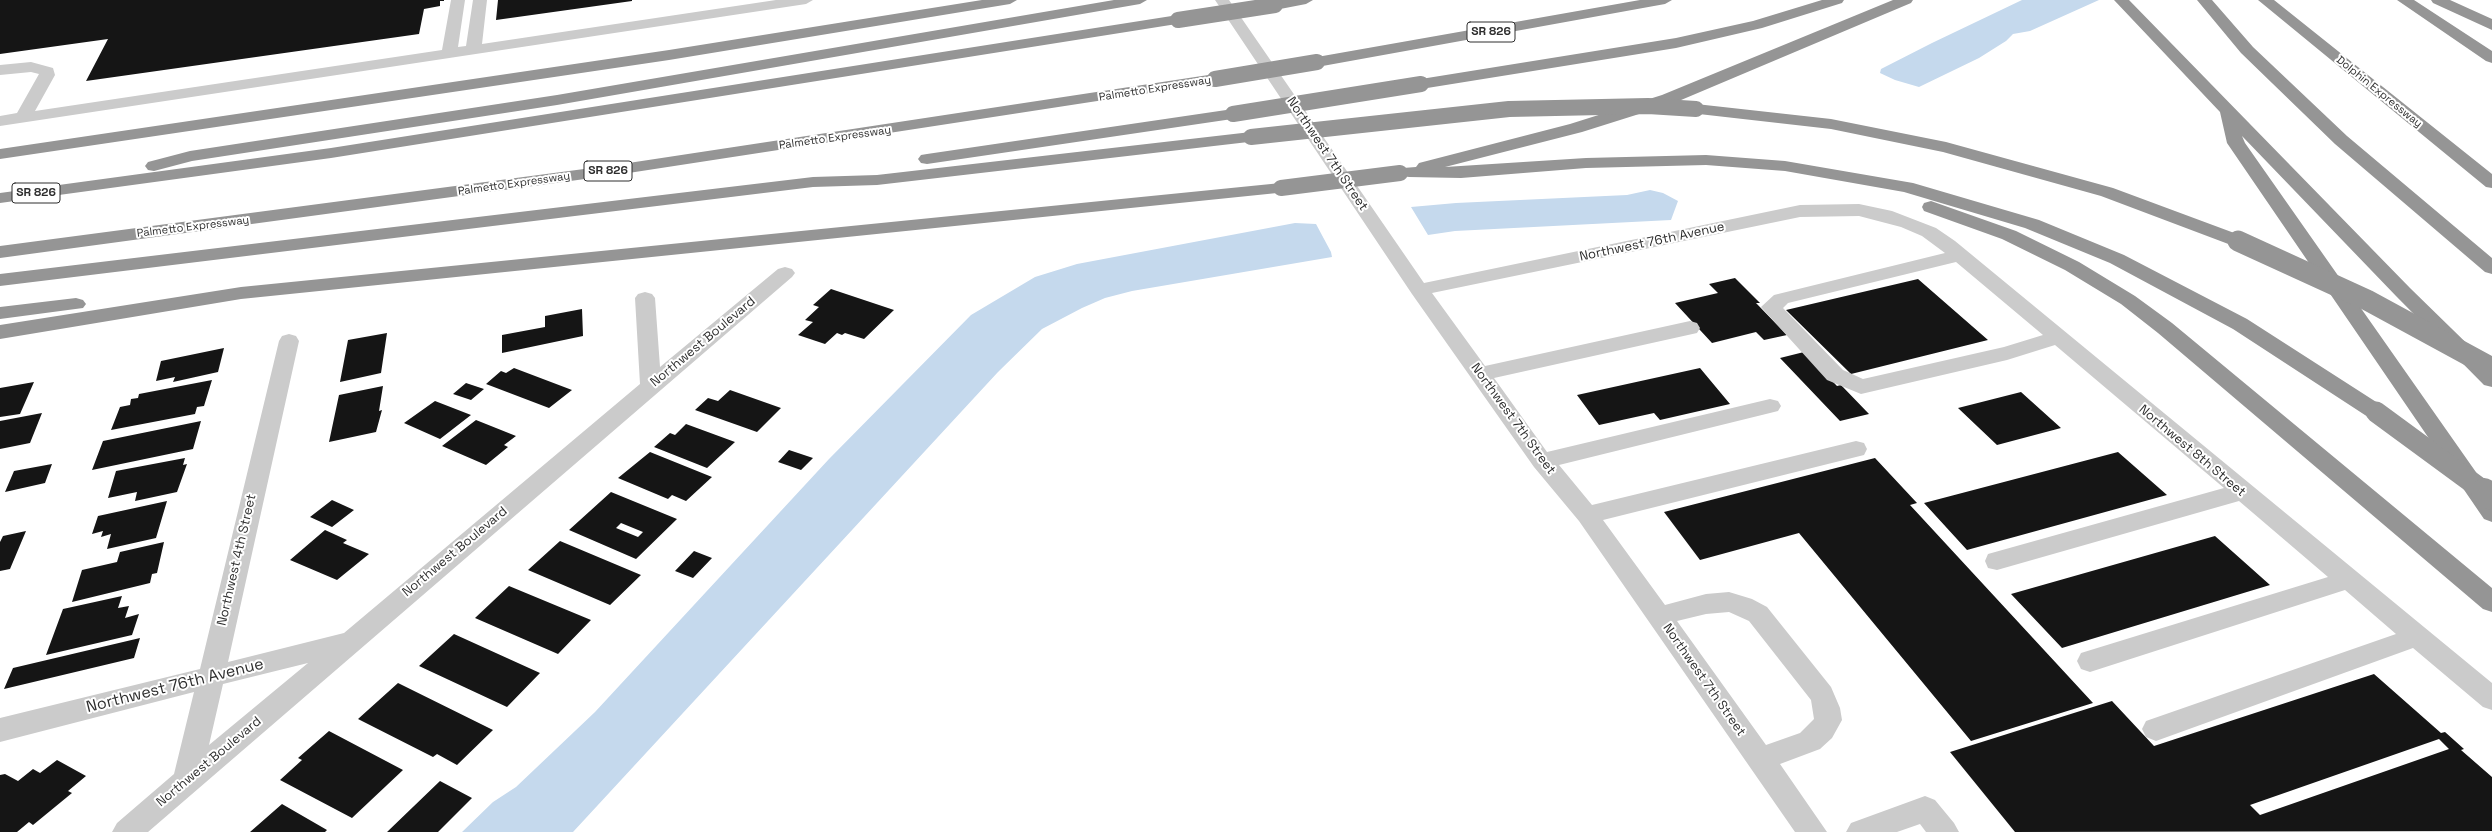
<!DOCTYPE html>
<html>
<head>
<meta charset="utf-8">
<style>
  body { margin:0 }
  canvas { display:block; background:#fff }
</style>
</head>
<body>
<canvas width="2492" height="832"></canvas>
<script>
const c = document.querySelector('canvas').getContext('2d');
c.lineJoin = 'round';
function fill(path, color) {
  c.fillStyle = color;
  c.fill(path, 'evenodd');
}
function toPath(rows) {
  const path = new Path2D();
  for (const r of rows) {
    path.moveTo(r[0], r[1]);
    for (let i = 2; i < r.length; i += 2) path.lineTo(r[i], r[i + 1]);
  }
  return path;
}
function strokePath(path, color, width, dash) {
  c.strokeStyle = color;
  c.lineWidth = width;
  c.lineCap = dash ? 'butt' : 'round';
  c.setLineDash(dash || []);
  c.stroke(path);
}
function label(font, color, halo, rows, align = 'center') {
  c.font = font + ' "Space Grotesk",sans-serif';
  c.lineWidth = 4;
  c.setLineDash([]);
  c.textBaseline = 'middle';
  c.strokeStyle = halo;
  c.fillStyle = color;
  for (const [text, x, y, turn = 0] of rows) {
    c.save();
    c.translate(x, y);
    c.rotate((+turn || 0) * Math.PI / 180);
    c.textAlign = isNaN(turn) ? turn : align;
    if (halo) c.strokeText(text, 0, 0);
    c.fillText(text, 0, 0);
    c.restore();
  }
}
const water = toPath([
  [2022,0,2099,0,2030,31,2013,34,2006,41,1979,58,1919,87,1895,80,1880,73,1881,69,1932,43],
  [1650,190,1663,193,1678,201,1671,220,1455,231,1428,235,1411,207,1456,203,1627,195],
  [1295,223,1316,224,1331,252,1332,257,1132,291,1105,298,1082,308,1042,329,998,372,573,832,462,832,493,802,516,787,595,712,829,459,971,315,1035,277,1077,264]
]);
const building = toPath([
  [0,0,444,0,444,1,440,1,440,6,424,9,419,34,86,81,108,39,0,54],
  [498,0,632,0,632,1,496,20],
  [1735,278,1760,303,1756,303,1787,335,1764,340,1756,332,1712,343,1675,303,1718,293,1709,284],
  [1918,279,1988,340,1851,374,1786,310],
  [831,289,894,310,864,339,845,333,842,335,837,333,825,344,798,335,813,322,805,320,819,307,813,305],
  [582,309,583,336,502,353,502,335,545,327,545,316],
  [387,333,381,373,340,382,348,340],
  [224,348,218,372,173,382,175,377,156,381,161,361],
  [1804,352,1837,386,1841,385,1869,414,1840,421,1780,358],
  [514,368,572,390,549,408,486,384,501,371,506,373],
  [1700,368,1730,404,1660,420,1654,413,1599,425,1577,395],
  [212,380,204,406,197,407,195,414,111,430,120,407,130,405,131,399,138,398,139,394],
  [34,382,20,414,0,417,0,388],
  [466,383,484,389,471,400,453,394],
  [383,386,379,411,382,410,376,432,329,442,339,395],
  [730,390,781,408,757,432,695,410,708,398,718,401],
  [2021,392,2061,428,1997,445,1958,408],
  [435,401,471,415,440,439,404,423],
  [42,413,30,443,0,449,0,421],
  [476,420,516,436,504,445,508,447,486,465,442,446],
  [201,421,193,449,92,470,103,441],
  [686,424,735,442,707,468,654,447,670,433,675,435],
  [789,450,813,458,801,470,778,462],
  [650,452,712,477,686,501,672,495,668,499,618,478],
  [2118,452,2167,495,1967,550,1924,503],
  [185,458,183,465,187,464,177,492,135,501,137,492,108,498,116,471],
  [1875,458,1917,503,1910,505,2093,703,1971,741,1799,533,1700,560,1664,512],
  [52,464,45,483,5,492,14,471],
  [611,492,677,519,636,559,569,530],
  [621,523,643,532,638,537,616,528],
  [332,500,354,510,332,527,310,517],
  [167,501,156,538,107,549,111,534,101,537,103,531,92,534,98,516],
  [325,530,347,540,343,543,369,554,337,580,290,560],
  [26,531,10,569,0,571,0,542,3,536],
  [2215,536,2270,585,2062,648,2011,594],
  [560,541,641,575,610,605,528,570],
  [164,542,157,573,152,574,150,583,72,602,82,570,117,562,120,552],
  [694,551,712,558,693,578,675,571],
  [509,586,591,620,558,654,475,618],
  [122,596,118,608,129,606,125,618,139,614,132,635,46,655,63,609],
  [454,634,540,673,507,707,419,666],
  [140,638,134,658,4,689,13,668],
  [2374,674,2441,733,2445,732,2464,749,2461,750,2492,777,2492,831,2015,832,1950,752,2112,701,2154,746],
  [2439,739,2449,749,2260,815,2250,805],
  [398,683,493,730,457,765,437,754,433,757,358,719],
  [329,731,403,770,352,818,280,780,302,760,298,758],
  [57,760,86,776,68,791,72,793,33,825,29,822,17,832,0,832,0,775,5,774,18,781,33,769,40,773],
  [440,781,472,798,438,832,387,832],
  [282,804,327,830,325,832,250,832]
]);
const minor = toPath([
  [451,0,465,0,458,47,466,46,473,0,487,0,482,44,776,0,813,0,806,4,0,126,0,116,17,113,39,74,31,72,0,75,0,65,31,62,53,68,55,75,35,111,442,50,451,0],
  [1215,0,1229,0,1424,283,1800,205,1859,204,1892,211,1936,228,1955,241,2492,683,2492,710,2483,707,2413,648,2156,741,2146,737,2142,729,2146,721,2396,634,2345,590,2090,672,2081,669,2077,661,2081,653,2328,577,2239,501,1997,570,1988,568,1985,561,1988,554,2224,488,2055,345,2007,360,1861,394,1827,380,1761,307,1774,295,1945,253,1922,236,1901,227,1859,216,1800,217,1432,293,1485,366,1690,321,1697,323,1700,328,1697,333,1494,378,1547,452,1770,399,1778,401,1781,406,1778,411,1770,413,1559,465,1592,505,1856,441,1864,443,1867,449,1864,455,1603,520,1665,605,1706,594,1729,592,1752,599,1767,607,1831,687,1840,708,1842,720,1832,738,1820,749,1780,764,1827,832,1795,832,1579,521,1534,467,1412,294,1215,0],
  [1956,262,2043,335,2004,347,1863,379,1843,370,1783,308,1788,303,1956,262],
  [1729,612,1749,621,1811,700,1814,719,1800,733,1766,745,1677,621,1706,614,1729,612],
  [785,267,792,269,795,273,792,277,148,832,112,832,117,823,174,774,194,692,0,742,0,718,200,669,279,341,282,336,289,334,296,336,299,341,228,662,344,633,640,384,635,298,638,294,645,292,652,294,655,298,660,367,778,269,785,267],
  [308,663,209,745,223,684,308,663],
  [1925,796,1935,800,1954,823,1959,832,1926,832,1920,824,1897,832,1846,832,1851,823,1925,796]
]);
const highway = toPath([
  [982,0,1017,0,1010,4,669,60,0,159,0,149,669,50,982,0],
  [1114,0,1147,0,1140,4,557,105,192,161,154,171,148,170,145,166,148,162,190,151,557,95,1114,0],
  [1278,0,1313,0,1306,4,1275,10,1270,8,1267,5,1270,2,1278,0],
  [1640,0,1672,0,1665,4,1317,67,1309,62,1317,57,1640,0],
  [1822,0,1844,0,1842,3,1762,28,1676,48,1421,89,1413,84,1421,79,1676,38,1753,21,1822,0],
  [1893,0,1913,0,1911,3,1674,103,1582,132,1445,167,1586,158,1706,155,1785,161,1913,183,2039,220,2124,255,2247,319,2384,407,2387,412,2384,417,2376,419,2368,417,2233,329,2110,263,2025,228,1904,192,1785,171,1706,165,1586,168,1461,178,1409,177,1403,176,1400,172,1403,168,1416,167,1419,163,1570,124,1662,95,1893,0],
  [2114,0,2129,0,2410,288,2492,368,2492,387,2484,385,2396,296,2242,136,2245,143,2492,495,2492,522,2484,519,2227,143,2220,112,2114,0],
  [2197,0,2212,0,2253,47,2347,136,2492,258,2492,274,2485,272,2335,144,2241,53,2197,0],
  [2258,0,2274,0,2492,174,2492,188,2486,187,2258,0],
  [2397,0,2414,0,2492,51,2492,63,2486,61,2397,0],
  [2431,0,2450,0,2492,19,2492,30,2433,3,2431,0],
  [1178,15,1186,20,1183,23,331,158,0,203,0,193,331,148,1178,15],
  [1215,74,1221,76,1223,79,1221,82,622,174,0,258,0,246,622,164,1215,74],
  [1696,104,1831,119,1946,142,2113,188,2245,237,2248,241,2245,245,2231,245,2101,196,1943,152,1831,129,1690,113,1688,109,1690,105,1696,104],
  [1233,109,1239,110,1241,114,1239,118,927,164,921,163,918,159,921,155,927,154,1233,109],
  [1251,132,1257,133,1260,137,1257,141,877,185,813,187,0,286,0,274,813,177,877,175,1251,132],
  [1281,183,1287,184,1290,188,1287,192,241,299,0,339,0,325,241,287,1281,183],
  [1931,201,2016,231,2079,262,2135,296,2172,323,2492,588,2492,612,2483,609,2158,333,2121,304,2065,270,2002,239,1924,211,1922,207,1924,203,1931,201],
  [76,298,83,300,86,304,83,308,0,319,0,307,76,298]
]);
const highwayBridgeFar2 = toPath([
  [1178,20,1275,5],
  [1215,79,1317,62],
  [1233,114,1421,84],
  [1251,137,1509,109,1648,106,1696,109],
  [1281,188,1400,173]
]);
const highwayBridgeFar1 = toPath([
  [2238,241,2367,300,2492,368],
  [2376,412,2485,492]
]);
const highwayBridge = toPath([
  [2484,491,2492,497]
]);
const farStreetnames = [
  ["Palmetto Expressway",1155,89,-9],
  ["Dolphin Expressway",2379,92,39],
  ["Palmetto Expressway",835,138,-8],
  ["Palmetto Expressway",514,184,-8],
  ["Palmetto Expressway",193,227,-7]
];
const shields = [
  [1491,32,48],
  [608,171,48],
  [36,193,48]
];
const shieldNames = [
  ["SR 826",1491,32],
  ["SR 826",608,171],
  ["SR 826",36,193]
];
const streetNames = [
  ["Northwest 7th Street",1327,154,56],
  ["Northwest 76th Avenue",1652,242,-12],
  ["Northwest Boulevard",703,342,-40],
  ["Northwest 7th Street",1513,419,54],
  ["Northwest 8th Street",2192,451,40],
  ["Northwest Boulevard",455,552,-40],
  ["Northwest 4th Street",237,560,-77],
  ["Northwest 7th Street",1704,680,55],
  ["Northwest Boulevard",209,762,-40]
];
const nearStreetnames = [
  ["Northwest 76th Avenue",175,686,-14]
];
fill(water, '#c5d9ed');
fill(building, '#151515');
fill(minor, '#cbcbcb');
fill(highway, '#959595');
strokePath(highwayBridgeFar2, '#959595', 16);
strokePath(highwayBridgeFar1, '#959595', 21);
strokePath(highwayBridge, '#959595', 26);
label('11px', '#2e2e2e', '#fff', farStreetnames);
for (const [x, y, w] of shields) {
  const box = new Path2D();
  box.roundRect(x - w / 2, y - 10, w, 20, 3);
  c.fillStyle = '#fff';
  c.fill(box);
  strokePath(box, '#2e2e2e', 1);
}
label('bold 12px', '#2e2e2e', null, shieldNames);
label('13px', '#2e2e2e', '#fff', streetNames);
label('16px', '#2e2e2e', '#fff', nearStreetnames);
</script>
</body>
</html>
